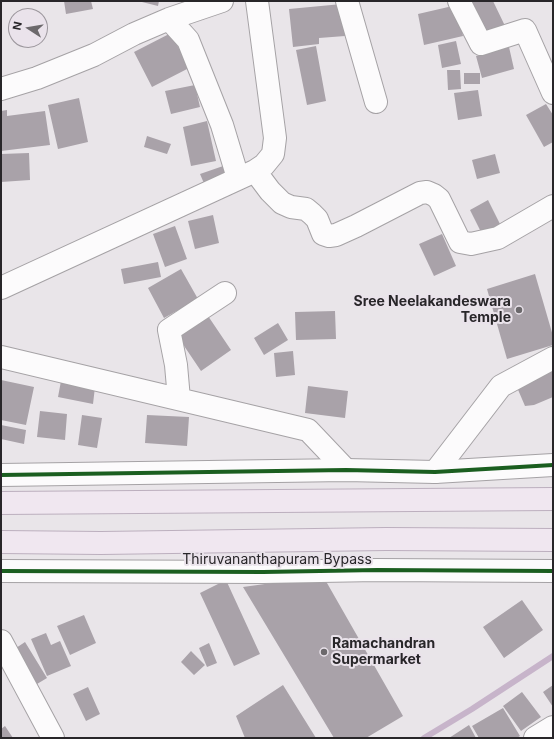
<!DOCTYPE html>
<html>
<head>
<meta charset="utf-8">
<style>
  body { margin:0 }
  #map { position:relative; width:554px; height:739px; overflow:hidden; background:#e9e5e9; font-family:Inter,sans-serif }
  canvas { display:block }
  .frame { position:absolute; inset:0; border:2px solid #282629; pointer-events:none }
  .north { position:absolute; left:8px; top:8px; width:40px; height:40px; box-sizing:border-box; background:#eae3eb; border:1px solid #9c979d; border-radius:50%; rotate:282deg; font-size:11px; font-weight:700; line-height:16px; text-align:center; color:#282629 }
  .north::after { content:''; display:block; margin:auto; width:14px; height:18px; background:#6c696c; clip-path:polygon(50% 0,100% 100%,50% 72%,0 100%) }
</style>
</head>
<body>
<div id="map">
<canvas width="554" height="739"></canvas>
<div class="frame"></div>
<div class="north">N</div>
</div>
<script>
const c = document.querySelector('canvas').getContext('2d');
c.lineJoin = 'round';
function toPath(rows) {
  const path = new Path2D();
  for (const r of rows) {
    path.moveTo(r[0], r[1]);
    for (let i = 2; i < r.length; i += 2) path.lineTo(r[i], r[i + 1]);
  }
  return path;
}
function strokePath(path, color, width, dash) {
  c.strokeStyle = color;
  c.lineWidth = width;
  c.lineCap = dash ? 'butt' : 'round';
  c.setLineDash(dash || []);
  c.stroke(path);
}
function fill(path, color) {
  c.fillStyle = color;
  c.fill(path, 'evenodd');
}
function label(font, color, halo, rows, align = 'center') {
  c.font = font + ' Inter,sans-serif';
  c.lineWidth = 4;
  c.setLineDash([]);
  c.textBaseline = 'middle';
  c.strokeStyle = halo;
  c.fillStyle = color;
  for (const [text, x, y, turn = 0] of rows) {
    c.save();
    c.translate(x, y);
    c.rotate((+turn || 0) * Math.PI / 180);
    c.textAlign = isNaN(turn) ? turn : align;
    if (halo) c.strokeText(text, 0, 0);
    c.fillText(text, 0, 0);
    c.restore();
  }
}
const stream = toPath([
  [424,738,472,709,553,656]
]);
const building = toPath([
  [64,1,91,1,93,9,66,14],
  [138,1,159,1,158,6],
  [468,1,493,1,506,28,485,37],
  [342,4,345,36,319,38,319,44,293,47,289,9],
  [457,5,463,36,424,45,418,14],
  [171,33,189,68,152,87,134,52],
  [456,41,461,64,442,68,438,45],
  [316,46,326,101,307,105,296,50],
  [509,47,514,69,482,78,476,56],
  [447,70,460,70,461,89,448,90],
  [464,73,480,73,480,84,464,84],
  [195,85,200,107,171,114,165,91],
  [478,90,482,116,458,120,454,93],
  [79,98,88,142,58,149,48,105],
  [546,104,553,115,553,142,544,147,526,115],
  [7,110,7,116,45,111,50,145,1,151,1,111],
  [207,121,216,161,191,166,183,127],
  [147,136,171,144,167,154,144,147],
  [29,153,30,180,1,182,1,154],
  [495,154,500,173,477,179,472,160],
  [229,164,232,177,206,188,200,174],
  [488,200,502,228,484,238,470,210],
  [213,215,219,243,195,249,188,221],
  [175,226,187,259,165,267,153,234],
  [442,234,456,266,434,276,419,244],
  [158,262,161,277,124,284,121,269],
  [181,269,198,299,164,318,148,288],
  [535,274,553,336,553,345,507,359,487,289],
  [204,310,231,350,201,371,174,331],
  [335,311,336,339,296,340,295,312],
  [278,323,288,340,264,355,254,338],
  [293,351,295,375,276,377,274,353],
  [553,369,553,397,534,405,525,406,516,385],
  [1,380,34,387,26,425,1,420],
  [61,381,95,387,93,404,58,397],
  [308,386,348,391,345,418,305,413],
  [40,411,67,414,65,440,37,437],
  [82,415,102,418,97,448,78,445],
  [147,415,189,417,187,446,145,443],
  [1,425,26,430,24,444,1,439],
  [323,576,403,716,366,738,334,738,243,587],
  [226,580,260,654,234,666,200,593],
  [522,600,543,630,504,658,483,627],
  [84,615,96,643,70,655,57,626],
  [46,633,51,645,60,641,71,666,47,676,31,639],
  [25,642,47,678,37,684,16,648],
  [209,643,217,663,207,667,199,648],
  [191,651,205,665,194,675,181,662],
  [283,685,316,738,245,738,236,716],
  [553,685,553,707,543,692],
  [88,687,100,714,86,721,73,694],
  [522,692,541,717,521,731,503,706],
  [503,708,520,736,517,738,479,738,472,726],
  [469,725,476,738,449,738],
  [5,726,13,738,1,738,1,729]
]);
const minor = toPath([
  [347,1,376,102],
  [459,1,481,44,525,30,553,93],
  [169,19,188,40,222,125,238,178],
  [1,89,37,78,94,55,134,34,169,19,222,1],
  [255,171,270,191,282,203,291,207,306,209,312,214,317,219,323,234,329,236,336,235,356,226,420,193,427,192,434,195,439,199,460,242,471,244,498,238,553,206],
  [1,288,255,171,264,165,273,154,275,138,257,1],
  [1,357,308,430,346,470],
  [179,399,176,365,169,330,225,293],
  [435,472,501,386,553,358],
  [1,641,53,738],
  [535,738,553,727]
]);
const tertiary = toPath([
  [1,475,346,470,435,472,553,465],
  [1,571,263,572,377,570,553,571]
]);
const trunk = toPath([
  [1,503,553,499],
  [1,542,101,543,386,539,553,540]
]);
const cycleway = toPath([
  [1,475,346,470,435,472,553,465],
  [1,571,263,572,377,570,553,571]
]);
const markers = [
  [519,310,4,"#6c696c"],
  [324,652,4,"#6c696c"]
];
const poiNames = [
  ["Sree Neelakandeswara",511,302],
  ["Temple",511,318],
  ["Ramachandran",332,644,"left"],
  ["Supermarket",332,660,"left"]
];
const streetNames = [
  ["Thiruvananthapuram Bypass",277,560]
];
strokePath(stream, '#c7b4ca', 6);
fill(building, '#a9a2a9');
strokePath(minor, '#a5a2a5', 24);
strokePath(tertiary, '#a5a2a5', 24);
strokePath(trunk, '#bcafbe', 24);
strokePath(minor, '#fcfbfc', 22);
strokePath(tertiary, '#fcfbfc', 22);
strokePath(trunk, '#f0e7f0', 22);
strokePath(cycleway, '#1b5e20', 4);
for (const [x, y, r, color] of markers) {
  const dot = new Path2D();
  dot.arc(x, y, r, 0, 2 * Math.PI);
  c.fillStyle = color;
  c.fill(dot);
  strokePath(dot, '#eae3eb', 1.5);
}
label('bold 14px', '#282629', '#eae3eb', poiNames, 'right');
label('14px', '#282629', '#eae3eb', streetNames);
</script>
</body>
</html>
